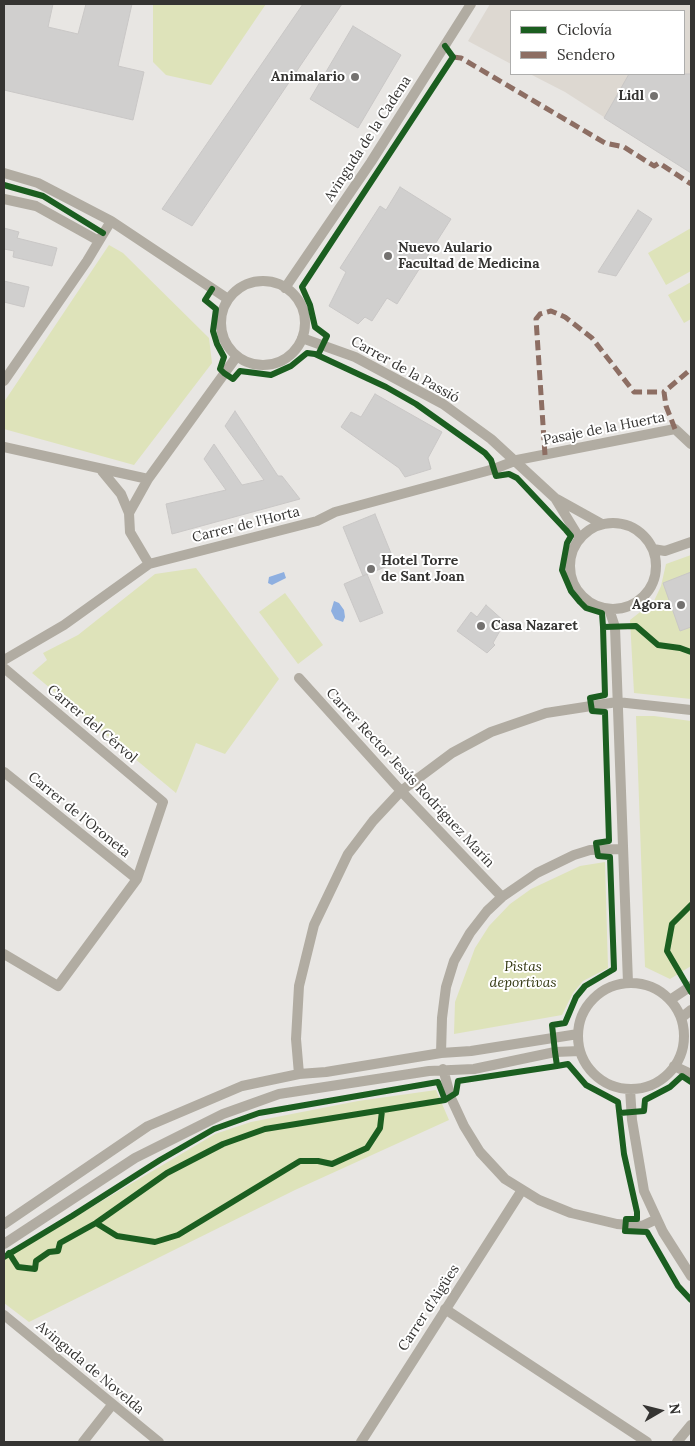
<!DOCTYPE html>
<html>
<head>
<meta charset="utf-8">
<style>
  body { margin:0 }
  #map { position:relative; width:695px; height:1446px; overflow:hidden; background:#e8e6e3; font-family:Lora,serif }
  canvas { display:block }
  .frame { position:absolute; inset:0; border:5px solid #353432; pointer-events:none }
  .legend { position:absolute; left:510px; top:10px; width:175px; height:65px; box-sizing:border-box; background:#fff; border:1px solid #aeaead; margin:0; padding:6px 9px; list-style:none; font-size:15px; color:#353432 }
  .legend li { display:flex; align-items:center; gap:10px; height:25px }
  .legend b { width:25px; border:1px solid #aeaead }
  .north { position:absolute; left:635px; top:1386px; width:50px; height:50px; -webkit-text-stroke:4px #fff; paint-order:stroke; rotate:82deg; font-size:14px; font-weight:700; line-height:20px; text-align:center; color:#353432 }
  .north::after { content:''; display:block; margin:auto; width:18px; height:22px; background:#353432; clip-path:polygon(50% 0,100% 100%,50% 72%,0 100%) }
</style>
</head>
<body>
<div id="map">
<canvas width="695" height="1446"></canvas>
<div class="frame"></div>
<ul class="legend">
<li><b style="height:6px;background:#1b5e20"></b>Ciclovía</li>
<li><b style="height:6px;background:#8d6e63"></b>Sendero</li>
</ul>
<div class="north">N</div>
</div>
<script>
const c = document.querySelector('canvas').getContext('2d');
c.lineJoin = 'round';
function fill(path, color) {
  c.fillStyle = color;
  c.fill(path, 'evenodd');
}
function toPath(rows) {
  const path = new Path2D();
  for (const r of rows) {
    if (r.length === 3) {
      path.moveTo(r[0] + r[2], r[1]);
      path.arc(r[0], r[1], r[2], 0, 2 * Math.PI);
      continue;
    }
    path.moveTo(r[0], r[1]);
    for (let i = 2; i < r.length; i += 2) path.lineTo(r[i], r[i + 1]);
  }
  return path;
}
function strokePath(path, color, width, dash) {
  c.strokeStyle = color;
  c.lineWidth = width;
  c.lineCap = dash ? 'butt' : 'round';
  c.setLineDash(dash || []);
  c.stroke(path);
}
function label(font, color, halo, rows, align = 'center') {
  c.font = font + ' Lora,serif';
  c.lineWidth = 4;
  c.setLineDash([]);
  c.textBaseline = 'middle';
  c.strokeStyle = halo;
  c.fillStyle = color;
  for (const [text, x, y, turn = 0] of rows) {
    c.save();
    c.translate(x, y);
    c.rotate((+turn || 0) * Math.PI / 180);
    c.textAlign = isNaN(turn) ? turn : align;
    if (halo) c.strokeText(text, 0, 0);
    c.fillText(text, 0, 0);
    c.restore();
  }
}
const built = toPath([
  [490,4,691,4,691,173,565,92,530,74,684,74,684,11,511,11,511,64,468,41]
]);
const green = toPath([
  [153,4,266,4,211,85,166,75,153,62],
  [691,228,691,271,666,285,648,253],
  [109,245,123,253,209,338,212,363,134,465,4,429,4,402],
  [691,282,691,319,684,323,668,295],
  [691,555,691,699,634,693,630,620,654,601,661,586,666,564],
  [196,568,279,679,225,754,196,743,176,793,32,673,47,660,43,653,78,635,155,574],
  [285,593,323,645,298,664,259,612],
  [636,716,654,716,691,721,691,966,670,979,645,967],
  [605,862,608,968,583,981,573,993,562,1015,454,1034,455,1002,475,948,489,926,510,904,531,889,580,866],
  [436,1090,449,1120,295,1190,29,1322,4,1303,4,1259,215,1134,251,1122,358,1101]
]);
const water = toPath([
  [284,572,286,578,272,585,268,583,269,577],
  [334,601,339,603,344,610,345,617,343,622,335,619,331,611]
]);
const building = toPath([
  [4,4,53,4,48,27,78,34,86,4,132,4,118,66,144,72,133,120,4,90,4,4],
  [303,4,342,4,192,226,162,209,303,4],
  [353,26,401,55,358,128,310,99,353,26],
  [629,74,691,74,691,173,604,118,629,74],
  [400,187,451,219,397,304,387,298,372,321,365,317,358,324,329,306,346,272,340,268,380,206,386,210,400,187],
  [638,210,652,219,616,276,598,272,638,210],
  [4,228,19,232,17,238,57,248,52,266,13,257,14,251,4,249,4,228],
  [4,281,29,287,24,307,4,302,4,281],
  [375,394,442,432,428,458,431,469,405,477,399,468,341,427,351,412,361,417,375,394],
  [235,411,278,476,282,476,300,499,172,534,166,504,226,490,204,459,214,444,242,485,264,480,225,426,235,411],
  [375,514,395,563,363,576,343,527,375,514],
  [691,572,691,627,680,631,663,583,691,572],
  [367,574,383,613,360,622,344,584,367,574],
  [486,605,505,622,493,643,495,645,487,653,457,631,471,612,477,617,486,605]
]);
const minor = toPath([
  [4,173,38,183,111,221,228,299],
  [4,199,36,206,99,241],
  [263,323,42],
  [285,288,371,162,471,4],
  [302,338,355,357,443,404,491,439,555,498,580,539],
  [4,381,87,261,111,221],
  [4,447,148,479],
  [102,471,121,494,129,513],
  [557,499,602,524],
  [613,566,43],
  [653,549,665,551,691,542],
  [149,564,130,532,129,513,148,479,237,356],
  [609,609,615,627,628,983],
  [4,660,64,625,149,564,317,521,335,512,494,469,517,460,675,429,691,444],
  [4,668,163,802,137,879,58,986,4,954],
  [299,678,401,791,502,897],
  [4,772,137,879],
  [631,1036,53],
  [670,1000,691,986],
  [681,1018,691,1010],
  [441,1053,442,1018,446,987,454,961,470,933,487,911,502,897,537,873,574,855,590,850,623,849],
  [674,1066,691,1074],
  [443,1069,451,1098,464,1126,480,1152,505,1179,539,1200,571,1213,617,1224,642,1226,657,1219],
  [299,1074,296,1039,299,986,314,925,348,854,373,821,401,791,452,753,491,732,546,713,617,702,691,710],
  [630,1089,632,1120,644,1191,663,1232,691,1276],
  [4,1224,148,1126,242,1086,299,1074,326,1072,441,1053,471,1051,578,1034],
  [4,1244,135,1158,223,1114,279,1094,429,1071,474,1069,555,1052,580,1051],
  [445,1309,647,1442],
  [4,1315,159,1442],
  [83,1442,112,1405],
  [361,1442,522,1190],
  [677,1442,691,1425]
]);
const quiet = toPath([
  [453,57,461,58,605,143,624,147,654,166,659,163,691,184],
  [675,429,666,406,664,392,691,369],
  [545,455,536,319,540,314,551,311,565,317,592,338,634,392,664,392]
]);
const cycleway = toPath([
  [4,185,43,196,103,233],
  [212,289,205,300,216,309,213,331,217,344,224,357,220,369,224,373,233,379,240,371,271,375,291,366,307,353,315,354,386,387,416,404,485,453,491,460,496,476,509,474,517,478,566,530,571,536,567,543,562,570,571,591,580,602,586,608,602,613,603,627,636,626,658,645,680,648,691,652],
  [318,355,327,336,315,327,310,305,302,287,453,57,445,46],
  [603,627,605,695,590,698,592,711,605,712,609,841,596,843,598,856,610,857,614,969,585,986,576,997,565,1023,552,1025,555,1052,557,1066,568,1064,586,1085,618,1102,624,1154,637,1212,637,1219,626,1219,625,1231,647,1232,678,1286,691,1300],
  [691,905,672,924,667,951,691,992],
  [620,1113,644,1111,645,1100,670,1087,682,1076,691,1082],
  [96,1223,117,1236,155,1242,178,1235,300,1161,318,1161,332,1164,367,1148,380,1128,382,1111],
  [9,1253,18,1267,35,1269,36,1261,49,1252,58,1251,60,1243,96,1223,167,1173,223,1144,265,1129,445,1100],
  [4,1257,72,1216,160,1160,214,1129,259,1113,438,1082,445,1100,456,1093,458,1081,557,1066]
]);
const markers = [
  [355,77,5,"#747270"],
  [654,96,5,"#747270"],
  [388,256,5,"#747270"],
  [371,569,5,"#747270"],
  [681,605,5,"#747270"],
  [481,626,5,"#747270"]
];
const poiNames = [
  ["Animalario",345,77],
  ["Lidl",644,96],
  ["Nuevo Aulario",398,248,"left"],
  ["Facultad de Medicina",398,264,"left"],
  ["Hotel Torre",381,561,"left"],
  ["de Sant Joan",381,577,"left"],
  ["Agora",671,605],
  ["Casa Nazaret",491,626,"left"]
];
const streetNames = [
  ["Avinguda de la Cadena",368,139,-57],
  ["Carrer de la Passió",405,370,29],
  ["Pasaje de la Huerta",604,429,-11],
  ["Carrer de l'Horta",246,525,-14],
  ["Carrer del Cérvol",92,724,40],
  ["Carrer Rector Jesús Rodríguez Marín",410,778,47],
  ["Carrer de l'Oroneta",79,815,39],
  ["Carrer d'Aigües",429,1308,-57],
  ["Avinguda de Novelda",90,1368,40]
];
const parkNames = [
  ["Pistas",523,967],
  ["deportivas",523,983]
];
fill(built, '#ddd8d1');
fill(green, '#dee3ba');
fill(water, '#8eafe0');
fill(building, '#d0cfce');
strokePath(building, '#c9c7c6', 1);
strokePath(minor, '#b1aca2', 10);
strokePath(quiet, '#8d6e63', 5, [10, 5]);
strokePath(cycleway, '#1b5e20', 6);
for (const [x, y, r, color] of markers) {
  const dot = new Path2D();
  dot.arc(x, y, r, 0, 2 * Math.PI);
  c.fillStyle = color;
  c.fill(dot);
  strokePath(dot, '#fff', 2);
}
label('bold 14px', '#353432', '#fff', poiNames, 'right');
label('14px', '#353432', '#fff', streetNames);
label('italic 14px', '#333811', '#fff', parkNames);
</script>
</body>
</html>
